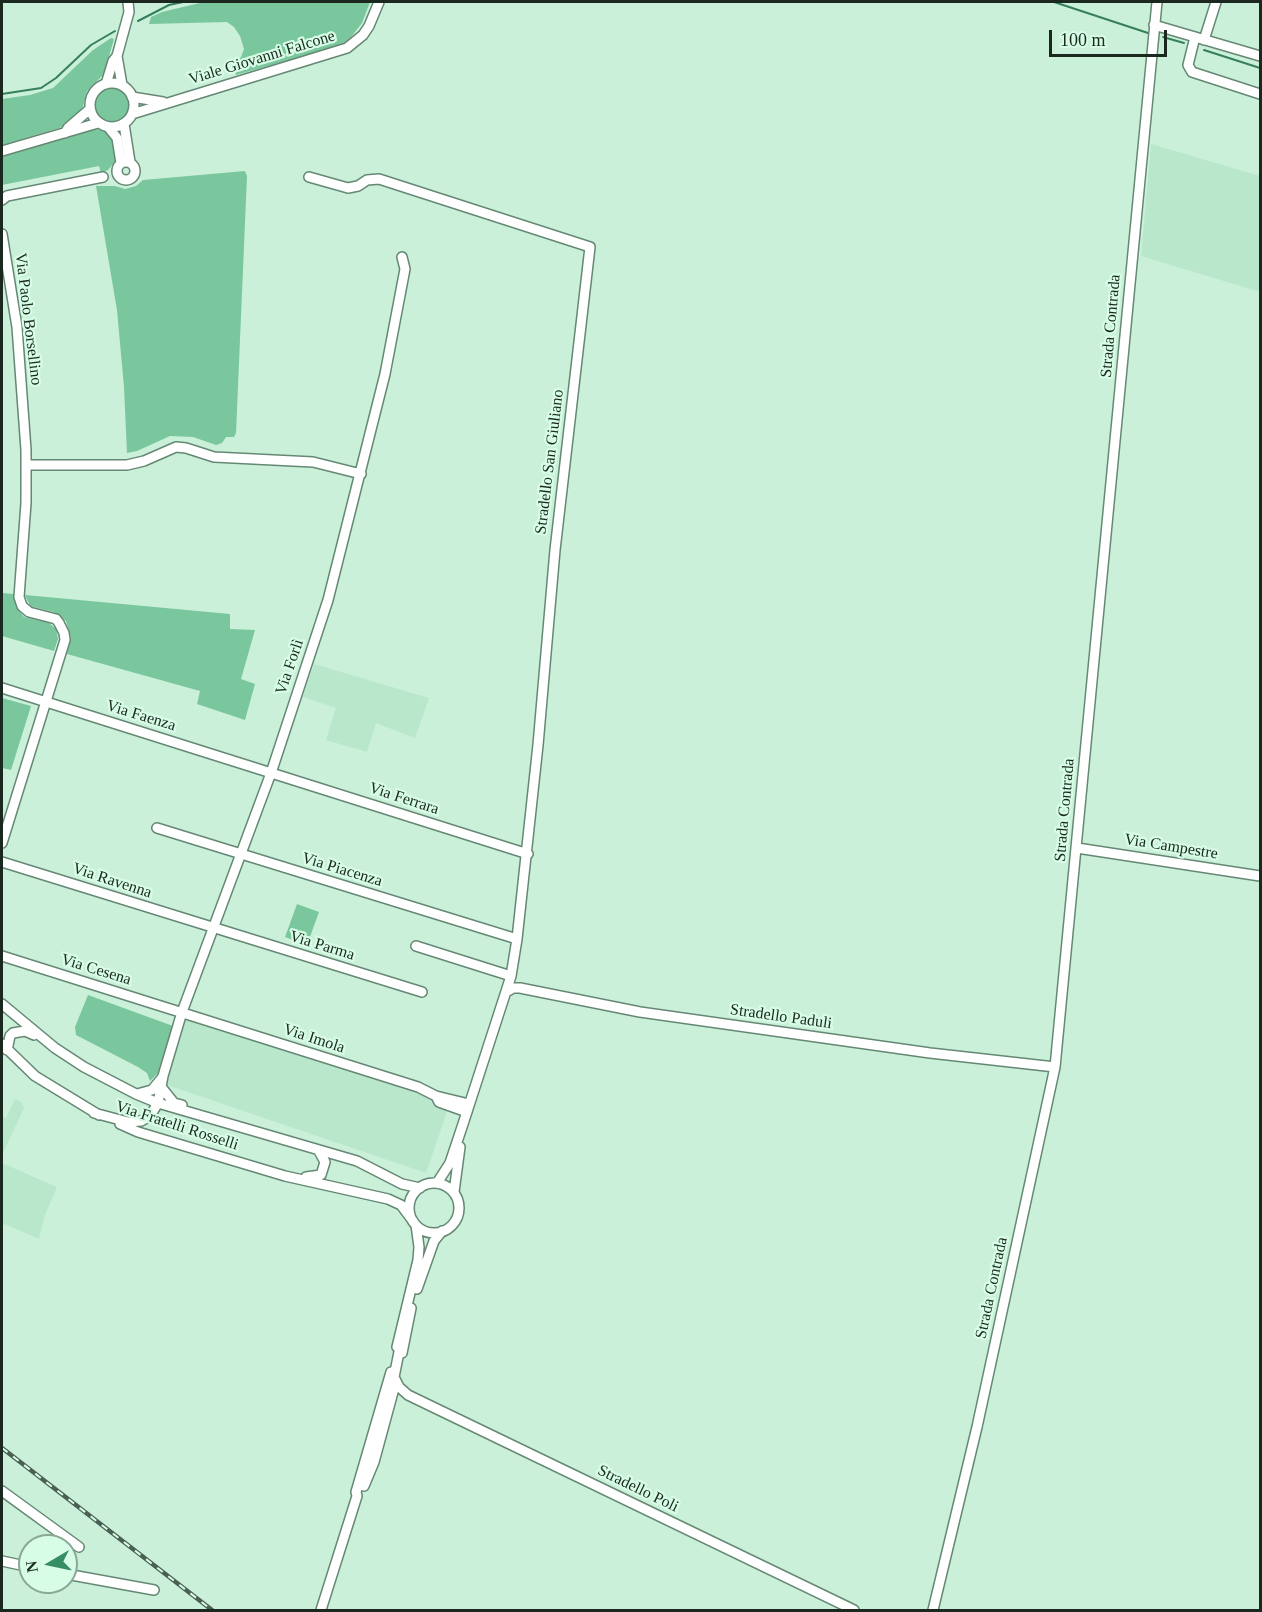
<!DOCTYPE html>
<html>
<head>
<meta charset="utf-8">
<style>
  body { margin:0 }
  #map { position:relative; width:1262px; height:1612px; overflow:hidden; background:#caf0d9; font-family:Georgia,serif }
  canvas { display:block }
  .frame { position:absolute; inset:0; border:3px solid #1a2820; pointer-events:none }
  .north { position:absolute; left:18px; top:1534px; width:60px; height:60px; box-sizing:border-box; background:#d7fde6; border:2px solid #8ba897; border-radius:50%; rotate:261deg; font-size:16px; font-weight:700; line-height:24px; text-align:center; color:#1a2820 }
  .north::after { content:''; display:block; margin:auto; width:21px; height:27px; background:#358e64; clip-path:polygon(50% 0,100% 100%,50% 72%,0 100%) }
  .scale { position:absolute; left:1049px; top:30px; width:118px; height:27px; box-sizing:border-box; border:3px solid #1a2820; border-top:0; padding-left:8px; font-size:18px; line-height:21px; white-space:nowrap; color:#1a2820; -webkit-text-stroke:4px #d7fde6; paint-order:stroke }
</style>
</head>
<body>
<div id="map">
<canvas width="1262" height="1612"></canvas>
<div class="frame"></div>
<div class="north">N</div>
<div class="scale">100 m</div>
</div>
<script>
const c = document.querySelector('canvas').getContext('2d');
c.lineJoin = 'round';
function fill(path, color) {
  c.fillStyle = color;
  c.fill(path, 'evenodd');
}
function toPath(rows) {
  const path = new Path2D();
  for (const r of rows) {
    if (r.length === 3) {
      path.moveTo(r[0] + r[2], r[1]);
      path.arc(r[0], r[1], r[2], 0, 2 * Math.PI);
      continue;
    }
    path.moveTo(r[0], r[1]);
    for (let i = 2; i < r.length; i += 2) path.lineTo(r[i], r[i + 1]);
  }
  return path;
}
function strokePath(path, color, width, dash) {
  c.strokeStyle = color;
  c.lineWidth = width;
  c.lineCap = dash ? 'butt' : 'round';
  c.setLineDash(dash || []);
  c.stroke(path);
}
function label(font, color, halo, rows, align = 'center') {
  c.font = font + ' Georgia,serif';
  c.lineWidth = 4.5;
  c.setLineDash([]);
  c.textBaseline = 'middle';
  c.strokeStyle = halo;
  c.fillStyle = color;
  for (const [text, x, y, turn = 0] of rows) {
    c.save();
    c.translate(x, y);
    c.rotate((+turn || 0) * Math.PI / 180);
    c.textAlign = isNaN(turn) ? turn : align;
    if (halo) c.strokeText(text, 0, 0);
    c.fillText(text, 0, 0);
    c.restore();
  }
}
const built = toPath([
  [1151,144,1260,176,1260,292,1141,256],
  [314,664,429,698,415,738,376,723,367,752,326,740,336,708,303,697],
  [182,1017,451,1100,426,1173,164,1084],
  [15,1099,23,1103,22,1106,24,1108,2,1155,2,1116,6,1118],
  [2,1163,57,1187,45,1215,39,1239,2,1223]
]);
const green = toPath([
  [204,2,370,2,362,23,351,37,345,42,329,49,236,75,234,67,241,57,244,49,240,36,234,27,227,22,149,24,151,17,162,12],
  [111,38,114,39,104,74,87,91,82,110,70,123,59,128,2,145,2,99,30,95,53,88,93,50],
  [112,105,18],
  [93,129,104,130,113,138,116,160,108,170,101,173,99,166,2,185,2,157],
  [245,171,247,176,236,433,234,437,226,437,222,443,216,445,193,437,170,436,137,451,127,453,124,387,117,310,96,186,115,186,125,189,136,186,143,180],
  [2,593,14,594,16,607,24,617,49,623,56,629,58,639,54,651,2,636],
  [25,595,230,614,230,629,255,630,241,679,255,684,245,720,197,704,200,691,67,654,71,638,66,621,54,612,30,606],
  [2,698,31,706,11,770,2,768],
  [297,904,319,912,307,945,285,937],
  [88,995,173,1026,158,1073,150,1081,147,1073,138,1067,76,1035,75,1027]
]);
const stream = toPath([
  [1054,2,1148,33],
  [138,21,169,5,183,2],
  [1163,37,1184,43],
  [1204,50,1260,68],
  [2,94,41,88,56,78,91,45,115,31]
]);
const minor = toPath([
  [1154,25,1260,56],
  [1195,37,1188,65,1192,72,1260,94],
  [1204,40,1216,2],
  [117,56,122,85],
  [112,105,22],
  [106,84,113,61,117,56,129,12,128,2],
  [132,97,163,102],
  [132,114,347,48,363,35,369,26,379,2],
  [124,124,130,162],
  [109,128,117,138,121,163],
  [65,133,68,128,90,109],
  [2,151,98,123],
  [126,171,9],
  [309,177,348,188,358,186,367,180,379,179,590,247,555,550,538,745,517,939,511,976,463,1124,450,1163,437,1183],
  [2,200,7,196,103,177],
  [2,234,17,327,26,450,26,503,19,597,22,606,29,612,56,619,59,623,64,633,65,640,2,843],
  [27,465,127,465,144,461,176,447,186,448,214,457,313,462,361,474],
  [2,688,528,854],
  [157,828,517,939],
  [1077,848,1260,876],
  [2,862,422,992],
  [416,946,511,976],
  [2,956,418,1087,436,1096,469,1104],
  [506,992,513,988,520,988,640,1012,930,1053,1055,1067],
  [2,1004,55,1048,84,1067,136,1094,158,1103,357,1161,402,1184,420,1188],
  [2,1044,35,1076,99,1115],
  [7,1050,10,1036,13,1033,25,1031,34,1035],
  [162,1088,174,1103,182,1105],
  [137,1094,152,1090,162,1078],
  [436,1096,439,1102,467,1112],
  [94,1113,128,1122,141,1121,150,1116,158,1103,163,1076,182,1012,271,773,328,600,385,374,405,269,402,257],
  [120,1124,138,1132,285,1176,388,1199,401,1205,413,1221],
  [306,1177,321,1175,325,1162,319,1151],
  [434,1208,25],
  [454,1192,460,1147],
  [417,1289,434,1241,442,1231],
  [398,1343,400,1347,394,1377,399,1387,408,1395,854,1610],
  [397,1347,418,1260,419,1247,416,1225],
  [402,1353,411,1308],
  [364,1486,374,1462,396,1381],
  [2,1491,79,1547],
  [2,1561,30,1567],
  [66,1574,154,1590],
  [321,1610,357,1496,356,1492,391,1372],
  [933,1610,977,1427,1055,1067,1157,2]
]);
const rail = toPath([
  [2,1448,212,1610]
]);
const streetNames = [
  ["Viale Giovanni Falcone",262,58,-17],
  ["Via Paolo Borsellino",28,319,83],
  ["Strada Contrada",1111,326,-85],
  ["Stradello San Giuliano",550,462,-83],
  ["Via Forlì",290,667,-71],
  ["Via Faenza",141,716,17],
  ["Via Ferrara",404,799,18],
  ["Strada Contrada",1065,810,-85],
  ["Via Campestre",1171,847,9],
  ["Via Piacenza",342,870,17],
  ["Via Ravenna",112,881,18],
  ["Via Parma",322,946,17],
  ["Via Cesena",96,970,17],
  ["Stradello Paduli",781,1017,8],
  ["Via Imola",314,1039,18],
  ["Via Fratelli Rosselli",177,1126,18],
  ["Strada Contrada",992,1288,-78],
  ["Stradello Poli",638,1489,26]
];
fill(built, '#b9e7cc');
fill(green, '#7ac69d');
strokePath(stream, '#357f5b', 2);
strokePath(minor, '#658874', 12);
strokePath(minor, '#fff', 9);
strokePath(rail, '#4b6054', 4.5);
strokePath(rail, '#d7fde6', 2, [7]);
label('16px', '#1a2820', '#d7fde6', streetNames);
</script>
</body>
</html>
